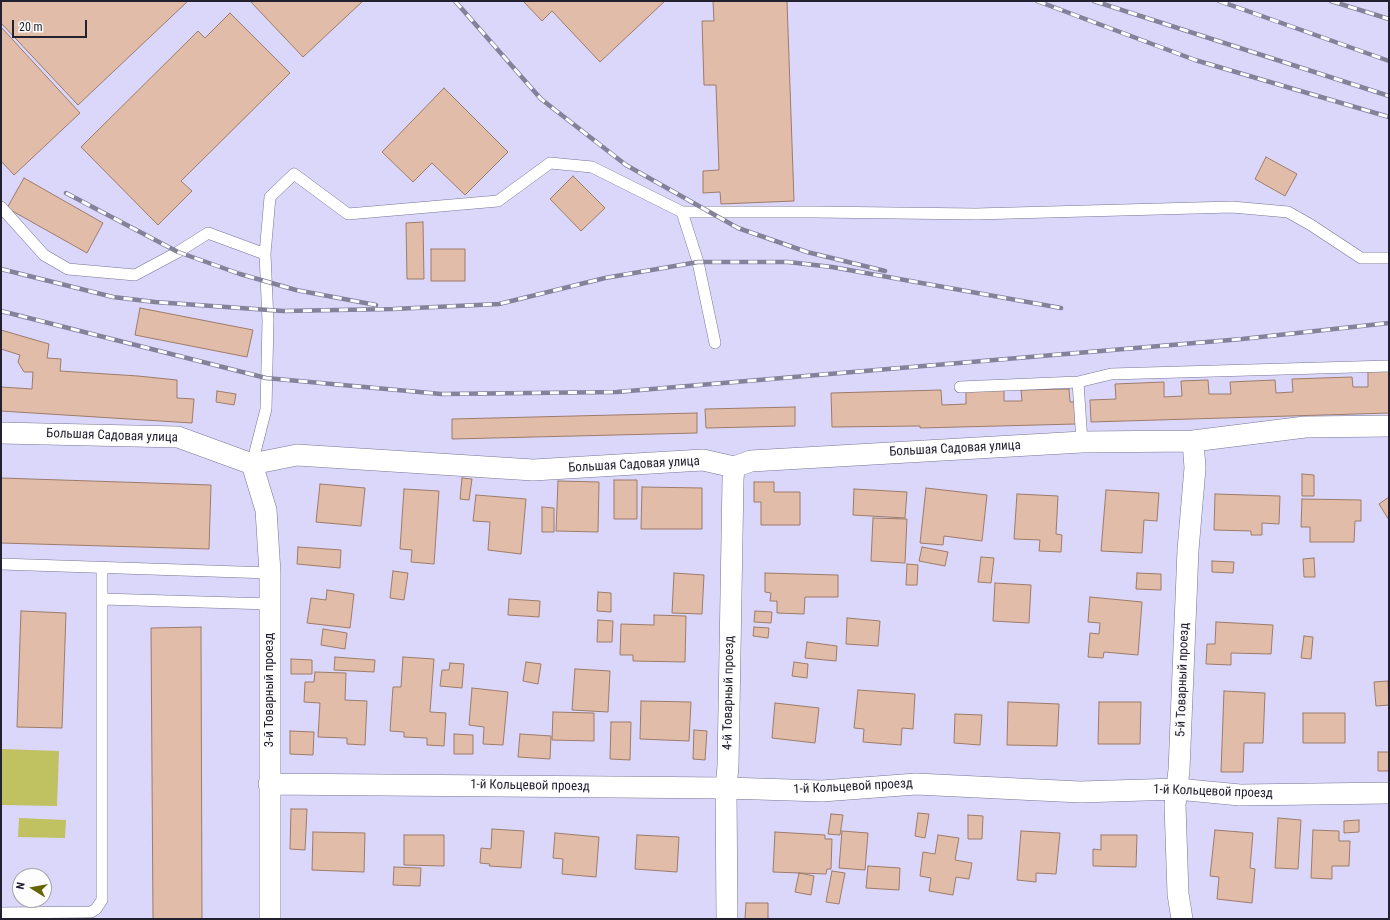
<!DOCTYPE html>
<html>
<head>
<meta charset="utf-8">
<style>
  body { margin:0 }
  #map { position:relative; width:1390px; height:920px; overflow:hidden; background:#dad7fb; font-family:"Roboto Condensed",sans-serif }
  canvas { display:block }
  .frame { position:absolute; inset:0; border:2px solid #23212f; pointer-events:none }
  .north { position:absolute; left:12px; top:868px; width:40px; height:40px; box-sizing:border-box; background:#fdfdfd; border:1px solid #a6a5ab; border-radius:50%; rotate:281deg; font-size:11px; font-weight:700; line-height:16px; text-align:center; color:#23212f }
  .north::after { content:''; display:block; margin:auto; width:14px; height:18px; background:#660; clip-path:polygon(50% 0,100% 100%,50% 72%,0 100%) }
  .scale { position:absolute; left:12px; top:20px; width:75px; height:18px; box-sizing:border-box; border:2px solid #23212f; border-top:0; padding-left:5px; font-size:12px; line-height:14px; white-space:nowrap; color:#23212f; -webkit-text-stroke:3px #fdfdfd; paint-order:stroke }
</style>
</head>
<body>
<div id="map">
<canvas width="1390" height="920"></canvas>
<div class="frame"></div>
<div class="north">N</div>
<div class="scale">20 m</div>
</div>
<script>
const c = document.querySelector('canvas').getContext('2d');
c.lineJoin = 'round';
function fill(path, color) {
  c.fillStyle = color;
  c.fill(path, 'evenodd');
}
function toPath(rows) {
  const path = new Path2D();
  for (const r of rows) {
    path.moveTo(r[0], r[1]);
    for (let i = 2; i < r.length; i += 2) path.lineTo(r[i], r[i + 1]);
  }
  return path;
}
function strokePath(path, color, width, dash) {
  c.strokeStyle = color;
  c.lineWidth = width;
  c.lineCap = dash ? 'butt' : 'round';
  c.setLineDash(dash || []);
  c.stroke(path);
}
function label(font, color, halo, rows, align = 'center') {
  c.font = font + ' "Roboto Condensed",sans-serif';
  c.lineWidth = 3.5;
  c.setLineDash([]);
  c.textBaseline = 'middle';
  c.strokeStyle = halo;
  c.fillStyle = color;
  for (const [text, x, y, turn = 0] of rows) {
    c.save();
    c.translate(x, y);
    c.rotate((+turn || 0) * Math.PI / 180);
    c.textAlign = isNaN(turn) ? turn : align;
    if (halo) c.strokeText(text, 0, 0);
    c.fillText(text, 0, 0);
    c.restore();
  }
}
const green = toPath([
  [1,749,59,751,57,806,1,805],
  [19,818,66,820,65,838,18,837]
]);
const building = toPath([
  [1,1,188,1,78,105,1,23,1,1],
  [250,1,363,1,303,57,250,1],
  [523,1,665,1,600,62,552,11,542,21,523,1],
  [713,1,787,1,794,201,721,204,720,192,703,193,703,171,719,170,716,85,704,85,702,21,714,21,713,1],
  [230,13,290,73,181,181,192,191,158,225,81,147,198,31,205,38,230,13],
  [1,27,80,113,14,175,1,161,1,27],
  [444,88,508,152,465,195,432,163,413,182,382,152,444,88],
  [1266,157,1297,174,1285,196,1255,179,1266,157],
  [573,176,605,208,581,231,550,199,573,176],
  [24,178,103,223,87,253,7,208,24,178],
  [423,222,424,279,407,279,406,223,423,222],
  [431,249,465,249,465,281,431,281,431,249],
  [140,308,253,330,247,357,135,335,140,308],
  [1,330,49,344,47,358,61,359,60,371,138,376,177,380,177,398,194,399,192,423,1,411,1,387,32,389,33,372,24,372,18,362,20,355,1,349,1,330],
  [1368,371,1389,371,1389,413,1091,422,1090,400,1116,399,1115,384,1164,382,1164,397,1182,396,1181,381,1208,380,1209,394,1231,394,1230,382,1275,380,1276,393,1293,392,1292,379,1352,377,1353,387,1368,387,1368,371],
  [1069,389,1070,402,1076,402,1076,424,920,428,920,426,832,427,831,393,941,390,942,405,966,404,966,391,1004,390,1004,401,1022,401,1021,390,1069,389],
  [217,391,236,394,234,405,216,402,217,391],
  [795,407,795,426,706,428,705,409,795,407],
  [697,413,697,433,452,439,452,419,697,413],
  [1302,474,1314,475,1314,496,1302,496,1302,474],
  [1,478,211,485,209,549,1,543,1,478],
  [462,478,472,479,469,500,460,499,462,478],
  [614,480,637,480,637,519,614,519,614,480],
  [558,481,599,482,598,532,556,531,558,481],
  [754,482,774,482,774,492,800,492,800,525,761,525,761,502,754,502,754,482],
  [320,484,365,488,361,526,316,522,320,484],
  [642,487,702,488,702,529,641,529,642,487],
  [926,488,987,495,982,541,944,536,943,545,920,543,926,488],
  [404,489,439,491,434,564,411,562,412,550,400,549,404,489],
  [854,489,907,492,905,518,853,515,854,489],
  [1106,490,1159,493,1157,521,1144,520,1142,553,1101,551,1106,490],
  [1017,494,1058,496,1056,534,1062,535,1061,552,1039,551,1040,540,1014,539,1017,494],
  [1215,494,1280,496,1279,524,1262,523,1262,535,1251,535,1251,531,1214,530,1215,494],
  [476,495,526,499,521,554,488,550,490,522,473,521,476,495],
  [1389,497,1389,520,1379,504,1389,497],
  [1302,499,1361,500,1361,521,1355,521,1354,542,1310,542,1310,527,1301,527,1302,499],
  [542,507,554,508,554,532,542,532,542,507],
  [873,518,907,519,905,563,871,561,873,518],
  [298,547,341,550,340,568,297,564,298,547],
  [922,547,948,552,945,566,919,561,922,547],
  [981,557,994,558,991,583,978,582,981,557],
  [1314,558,1315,577,1304,577,1303,559,1314,558],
  [1212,561,1234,562,1233,573,1212,572,1212,561],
  [907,564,918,565,917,585,906,585,907,564],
  [393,571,408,573,404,600,390,598,393,571],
  [674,573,704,575,702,614,672,613,674,573],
  [765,573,838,575,838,597,805,597,804,614,777,613,777,601,770,601,771,593,765,592,765,573],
  [1137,573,1161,574,1161,590,1136,589,1137,573],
  [995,583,1031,585,1029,623,993,621,995,583],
  [327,590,354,594,350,628,307,623,311,598,326,600,327,590],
  [598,592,611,593,611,612,597,611,598,592],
  [1090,597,1142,602,1138,655,1104,652,1103,658,1088,657,1090,633,1099,634,1100,623,1088,622,1090,597],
  [509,599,540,601,539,617,508,615,509,599],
  [21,611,66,613,62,728,17,727,21,611],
  [755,611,772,612,771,623,754,622,755,611],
  [654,615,686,616,685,662,633,661,633,655,620,655,621,624,654,625,654,615],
  [847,618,880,621,878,646,846,644,847,618],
  [598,620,613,621,612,642,597,642,598,620],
  [1216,622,1273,625,1271,654,1231,653,1231,665,1206,664,1207,644,1215,644,1216,622],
  [201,627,202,919,153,919,151,628,201,627],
  [754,627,769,628,768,638,753,636,754,627],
  [323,629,347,633,345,649,321,645,323,629],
  [1304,636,1313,637,1311,659,1301,658,1304,636],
  [807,642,837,646,836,661,805,658,807,642],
  [335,657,375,660,374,672,334,670,335,657],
  [403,657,434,659,430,712,446,713,444,746,427,745,427,738,404,737,404,732,390,731,393,687,401,687,403,657],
  [291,659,312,660,312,674,291,674,291,659],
  [526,662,541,664,538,684,523,681,526,662],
  [794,662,808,664,807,678,792,676,794,662],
  [450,663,464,664,462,688,440,686,442,670,449,670,450,663],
  [575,669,610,671,608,712,572,710,575,669],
  [315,672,346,673,345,700,367,701,365,745,347,744,347,738,318,737,320,703,304,702,305,682,314,682,315,672],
  [1388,681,1389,705,1376,706,1374,682,1388,681],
  [472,688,508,692,503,745,483,744,484,727,469,725,472,688],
  [858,690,915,694,913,729,902,728,901,745,863,742,864,729,854,728,858,690],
  [1224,691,1265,693,1263,743,1244,743,1243,772,1221,772,1224,691],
  [641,701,691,702,689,741,640,739,641,701],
  [1008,702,1059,704,1057,746,1007,745,1008,702],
  [1099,702,1141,702,1140,744,1098,744,1099,702],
  [775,703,819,708,815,743,772,738,775,703],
  [553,712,594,713,594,741,552,740,553,712],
  [1303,713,1345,713,1345,743,1303,743,1303,713],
  [955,714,982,715,980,745,954,743,955,714],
  [611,722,631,722,630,760,610,759,611,722],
  [694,730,707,731,705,760,693,759,694,730],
  [290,731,314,732,313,755,290,754,290,731],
  [454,734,473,735,473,754,454,754,454,734],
  [520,734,551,736,550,759,518,757,520,734],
  [1378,752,1389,752,1389,771,1378,771,1378,752],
  [291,809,307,809,305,850,290,849,291,809],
  [918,813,929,814,925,838,915,836,918,813],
  [831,814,843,815,840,835,828,834,831,814],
  [968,815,983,816,982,839,968,839,968,815],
  [1278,818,1301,820,1298,869,1275,868,1278,818],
  [1359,820,1359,832,1344,833,1344,821,1359,820],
  [492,829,524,831,521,868,489,866,490,864,480,863,481,848,491,849,492,829],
  [1215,830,1253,833,1250,868,1255,869,1252,903,1217,899,1219,877,1210,876,1215,830],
  [1313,830,1339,831,1339,841,1350,841,1349,866,1332,866,1332,879,1311,878,1313,830],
  [842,831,868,833,865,870,839,868,842,831],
  [1021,831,1060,833,1056,874,1036,873,1036,882,1017,880,1021,831],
  [313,832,365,833,364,872,312,870,313,832],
  [775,832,825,835,825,839,832,839,831,869,827,869,826,874,773,872,775,832],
  [555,833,599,837,596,877,562,874,563,859,553,858,555,833],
  [404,835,444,835,444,866,404,865,404,835],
  [637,835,679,837,677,872,635,869,637,835],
  [938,835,959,838,955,860,972,863,969,879,956,877,953,895,929,891,931,878,920,876,923,852,935,854,938,835],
  [1101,835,1137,835,1136,867,1093,866,1093,849,1101,850,1101,835],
  [868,866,900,868,899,890,866,888,868,866],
  [394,867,421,868,420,886,393,885,394,867],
  [832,871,845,873,839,904,826,902,832,871],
  [799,873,814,876,811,895,795,892,799,873],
  [746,903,768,903,768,919,745,919,746,903]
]);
const service = toPath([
  [1,207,44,255,68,269,135,275,178,252,208,233,265,254],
  [682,212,698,262,715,343],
  [1078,382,1082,442],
  [960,387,1078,382,1111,374,1389,366],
  [252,464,266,409,268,321,265,254,270,197,294,174,348,214,498,201,550,163,592,167,682,212,815,212,976,214,1232,207,1288,212,1311,225,1361,258,1389,258],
  [1,564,270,573],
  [102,599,270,604],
  [1,913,91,912,96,909,102,900,102,568]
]);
const minor = toPath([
  [1,433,178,437,252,464,297,455,533,470,703,460,734,467,751,461,1082,442,1193,441,1305,427,1389,426],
  [252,464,266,510,270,573,270,919],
  [269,784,726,788,822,791,916,784,1080,792,1177,789,1240,795,1389,793],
  [727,919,726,788,728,766,733,480,734,467],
  [1182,919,1178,894,1175,805,1179,770,1188,550,1195,468,1193,441]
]);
const rail = toPath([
  [455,1,541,99,626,165,738,228,807,252,885,271],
  [1037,1,1195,60,1389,117],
  [1094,1,1389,96],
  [1219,1,1389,61],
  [1331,1,1389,19],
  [66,193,178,252,240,274,296,290,376,305],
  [1,269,113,297,155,302,283,311,393,309,499,304,605,278,698,262,788,262,832,267,1061,308],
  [1,311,266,378,441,394,617,392,1242,339,1389,323]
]);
const streetNames = [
  ["Большая Садовая улица",112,436,2],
  ["Большая Садовая улица",955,449,-3],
  ["Большая Садовая улица",634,465,-3],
  ["5-й Товарный проезд",1183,680,-88],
  ["3-й Товарный проезд",270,690,-90],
  ["4-й Товарный проезд",729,693,-89],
  ["1-й Кольцевой проезд",530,786,1],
  ["1-й Кольцевой проезд",853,787,-3],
  ["1-й Кольцевой проезд",1213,792,2]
];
fill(green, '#c0c161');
fill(building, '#e1bca9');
strokePath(building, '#9d7b69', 1);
strokePath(service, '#777494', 12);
strokePath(minor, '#777494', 22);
strokePath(service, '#fff', 11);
strokePath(minor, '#fff', 21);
strokePath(rail, '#84829b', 4.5);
strokePath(rail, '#fdfdfd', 3, [9]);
label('13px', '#23212f', '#fdfdfd', streetNames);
</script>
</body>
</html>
